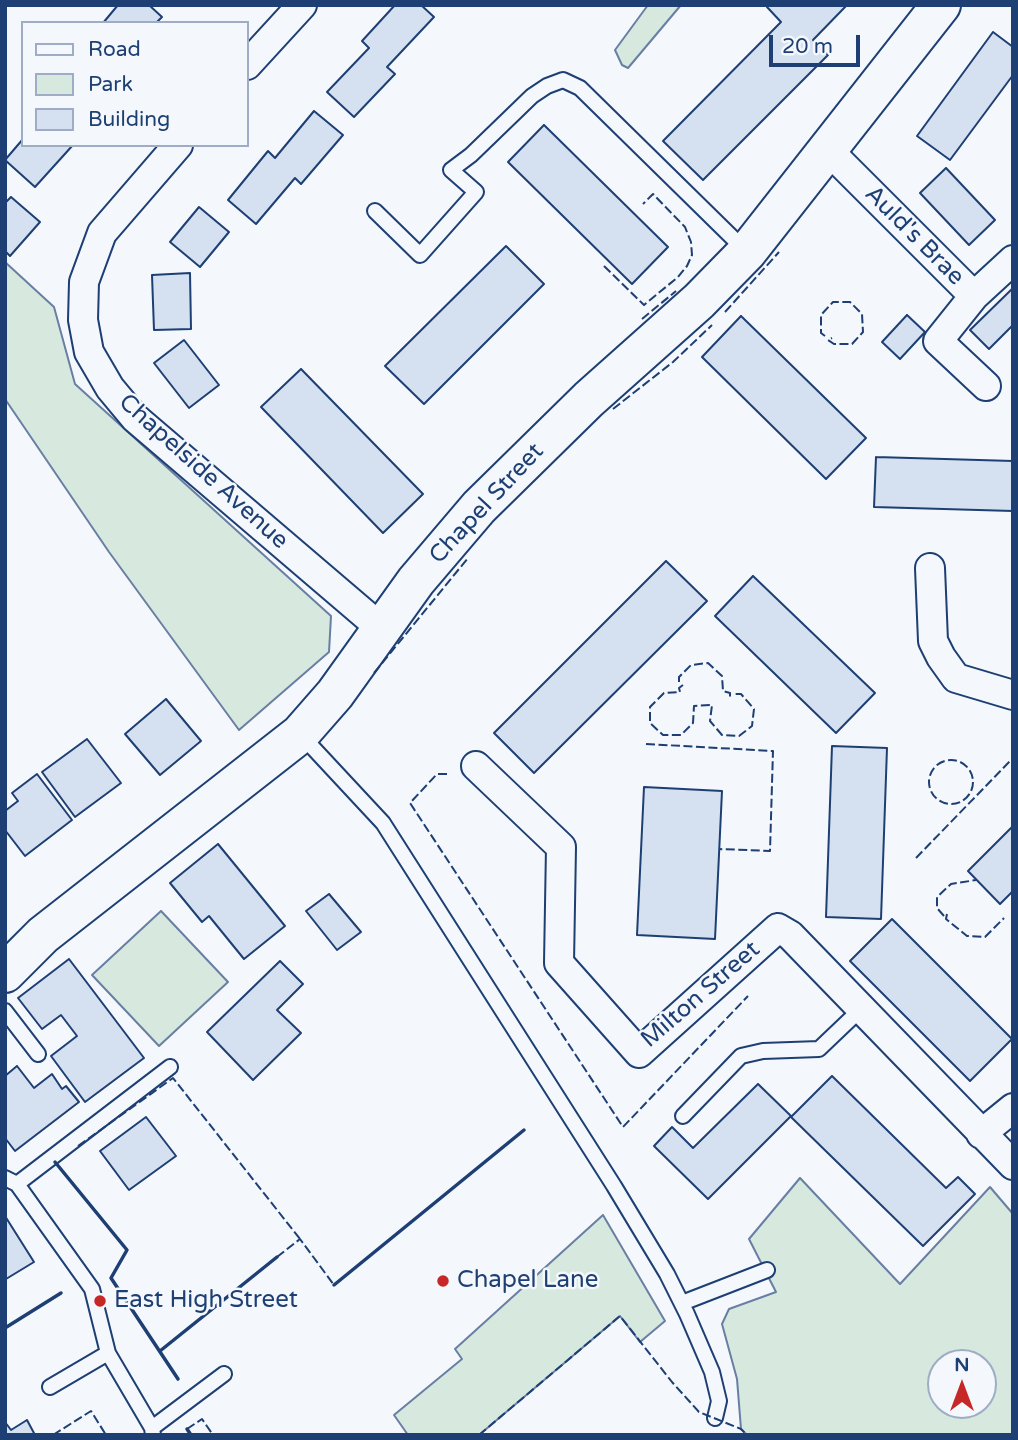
<!DOCTYPE html>
<html>
<head>
<meta charset="utf-8">
<style>
  body { margin:0 }
  #map { position:relative; width:1018px; height:1440px; overflow:hidden; background:#f4f7fb; font-family:"Varela Round",sans-serif }
  canvas { display:block }
  .frame { position:absolute; inset:0; border:7px solid #1d3f73; pointer-events:none }
  .legend { position:absolute; left:21px; top:21px; width:228px; height:126px; box-sizing:border-box; background:#f4f7fb; border:2px solid #9eadc5; margin:0; padding:9px 12px; list-style:none; font-size:21px; color:#1d3f73 }
  .legend li { display:flex; align-items:center; gap:14px; height:35px }
  .legend b { width:35px; border:2px solid #9eadc5 }
  .north { position:absolute; left:927px; top:1349px; width:70px; height:70px; box-sizing:border-box; background:#f4f7fb; border:2px solid #9eadc5; border-radius:50%; rotate:0deg; font-size:19px; font-weight:700; line-height:28px; text-align:center; color:#1d3f73 }
  .north::after { content:''; display:block; margin:auto; width:24px; height:32px; background:#c62828; clip-path:polygon(50% 0,100% 100%,50% 72%,0 100%) }
  .scale { position:absolute; left:769px; top:35px; width:91px; height:32px; box-sizing:border-box; border:4px solid #1d3f73; border-top:0; padding-left:9px; font-size:21px; line-height:24px; white-space:nowrap; color:#1d3f73; -webkit-text-stroke:5px #f4f7fb; paint-order:stroke }
</style>
</head>
<body>
<div id="map">
<canvas width="1018" height="1440"></canvas>
<div class="frame"></div>
<ul class="legend">
<li><b style="height:9px;background:#f4f7fb"></b>Road</li>
<li><b style="height:19px;background:#d7e8df"></b>Park</li>
<li><b style="height:19px;background:#d5e0f0"></b>Building</li>
</ul>
<div class="north">N</div>
<div class="scale">20 m</div>
</div>
<script>
const c = document.querySelector('canvas').getContext('2d');
c.lineJoin = 'round';
function fill(path, color) {
  c.fillStyle = color;
  c.fill(path, 'evenodd');
}
function toPath(rows) {
  const path = new Path2D();
  for (const r of rows) {
    if (r.length === 3) {
      path.moveTo(r[0] + r[2], r[1]);
      path.arc(r[0], r[1], r[2], 0, 2 * Math.PI);
      continue;
    }
    path.moveTo(r[0], r[1]);
    for (let i = 2; i < r.length; i += 2) path.lineTo(r[i], r[i + 1]);
  }
  return path;
}
function strokePath(path, color, width, dash) {
  c.strokeStyle = color;
  c.lineWidth = width;
  c.lineCap = dash ? 'butt' : 'round';
  c.setLineDash(dash || []);
  c.stroke(path);
}
function label(font, color, halo, rows, align = 'center') {
  c.font = font + ' "Varela Round",sans-serif';
  c.lineWidth = 5;
  c.setLineDash([]);
  c.textBaseline = 'middle';
  c.strokeStyle = halo;
  c.fillStyle = color;
  for (const [text, x, y, turn = 0] of rows) {
    c.save();
    c.translate(x, y);
    c.rotate((+turn || 0) * Math.PI / 180);
    c.textAlign = isNaN(turn) ? turn : align;
    if (halo) c.strokeText(text, 0, 0);
    c.fillText(text, 0, 0);
    c.restore();
  }
}
const green = toPath([
  [648,5,681,5,628,68,622,65,615,50,648,5],
  [5,262,54,307,75,384,331,616,329,652,239,730,109,552,5,399,5,262],
  [161,911,228,982,159,1046,92,975,161,911],
  [800,1178,900,1284,990,1187,1013,1214,1013,1435,747,1435,741,1429,737,1379,722,1324,729,1309,776,1292,749,1239,800,1178],
  [941,1363,983,1363,983,1405,941,1405,941,1363],
  [603,1215,665,1321,640,1342,620,1316,479,1435,408,1435,394,1415,462,1359,455,1349,603,1215]
]);
const building = toPath([
  [118,5,149,5,162,17,156,23,103,23,118,5],
  [395,5,421,5,434,17,387,67,395,74,354,117,327,92,369,48,362,41,395,5],
  [769,5,847,5,813,40,828,55,703,180,663,141,781,22,767,7,769,5],
  [993,32,1013,47,1013,75,950,160,917,136,993,32],
  [314,111,343,135,301,184,295,178,256,224,228,200,268,151,275,158,314,111],
  [544,125,668,247,632,284,508,162,544,125],
  [23,139,23,145,73,145,35,187,5,160,23,139],
  [946,168,995,220,969,245,920,193,946,168],
  [11,197,40,222,10,256,5,251,5,203,11,197],
  [199,207,229,232,200,267,170,242,199,207],
  [506,246,544,284,424,404,385,366,506,246],
  [190,273,191,329,154,330,152,275,190,273],
  [1013,288,1013,325,989,349,970,330,1013,288],
  [907,315,925,332,900,359,882,342,907,315],
  [741,316,866,438,826,479,702,357,741,316],
  [184,340,219,385,189,408,154,363,184,340],
  [301,369,423,494,383,533,261,407,301,369],
  [876,457,1013,461,1013,511,874,507,876,457],
  [666,561,707,601,534,773,494,733,666,561],
  [753,576,875,693,836,733,715,616,753,576],
  [166,699,201,741,160,775,125,734,166,699],
  [87,739,121,783,75,817,42,772,87,739],
  [832,746,887,748,881,919,826,917,832,746],
  [37,774,72,820,25,856,5,830,5,811,18,801,12,793,37,774],
  [644,787,722,791,715,939,637,935,644,787],
  [1013,826,1013,891,1000,904,968,871,1013,826],
  [218,844,285,926,244,959,209,916,202,922,170,883,218,844],
  [329,894,361,932,337,950,306,911,329,894],
  [892,919,1012,1039,970,1081,850,961,892,919],
  [69,959,144,1058,85,1102,51,1056,77,1036,61,1015,42,1029,18,998,69,959],
  [280,961,303,984,277,1010,301,1033,253,1080,207,1032,280,961],
  [17,1066,34,1088,52,1074,62,1089,66,1086,79,1102,15,1151,5,1138,5,1076,17,1066],
  [832,1076,946,1188,958,1177,975,1194,923,1246,791,1117,832,1076],
  [758,1084,791,1116,708,1199,654,1146,672,1127,693,1148,758,1084],
  [146,1117,176,1156,129,1190,100,1151,146,1117],
  [5,1216,34,1262,6,1279,5,1277,5,1216],
  [27,1420,35,1435,5,1435,5,1422,11,1430,27,1420]
]);
const lane = toPath([
  [375,211,420,255,476,192,451,170,471,155,532,96,547,86,563,80,580,88,746,251],
  [302,736,383,823,614,1186,667,1274,687,1314,712,1372,719,1401,715,1418],
  [5,1011,38,1054],
  [683,1116,741,1056,763,1051,819,1049,862,1008],
  [5,1178,17,1184,92,1289,108,1353,152,1428,153,1435],
  [17,1184,170,1067],
  [682,1303,767,1270],
  [50,1387,108,1353],
  [152,1428,224,1374]
]);
const street = toPath([
  [247,65,302,5],
  [178,145,102,233,84,282,83,320,89,352,110,388,135,418,382,629],
  [827,149,974,296,938,341,986,386],
  [974,296,1013,260],
  [930,568,933,641,941,657,956,678,1013,695],
  [476,766,561,847,559,963,639,1053,778,928,790,935,1013,1165],
  [981,1134,1013,1108]
]);
const primary = toPath([
  [5,973,43,935,300,734,335,694,416,581,479,507,589,399,699,301,747,252,941,5]
]);
const fence = toPath([
  [604,266,644,305,678,277,687,266,692,255,691,242,685,227,653,194,643,204],
  [725,312,779,252],
  [642,319,676,291],
  [825,336,821,333,821,315,833,302,850,302,862,314,863,332,852,344,834,344,828,340,832,338],
  [613,409,673,362,712,325],
  [374,673,468,558],
  [679,682,679,677,691,665,708,663,722,676,723,691,730,693,730,697],
  [683,685,679,688,680,692,664,693,650,707,650,723,663,735,681,735,693,723,694,706,712,705,710,721,722,735,739,736,752,726,754,709,741,694,735,694],
  [646,744,773,751,770,851,719,849],
  [951,782,22],
  [447,774,437,774,410,803,623,1127,748,996],
  [916,858,1013,758],
  [947,914,946,919,967,936,985,937,1004,918],
  [944,916,937,908,937,897,951,884,976,880],
  [78,1146,173,1078,300,1239],
  [277,1257,300,1239,334,1285],
  [187,1429,202,1419,213,1435],
  [53,1435,91,1411,106,1435],
  [479,1435,620,1316,672,1382,699,1412,741,1429,747,1435]
]);
const wall = toPath([
  [55,1162,127,1250,111,1278,178,1379],
  [334,1285,524,1130],
  [5,1328,61,1293],
  [160,1351,277,1257],
  [187,1429,191,1435]
]);
const markers = [
  [443,1281,7,"#c62828"],
  [100,1301,7,"#c62828"]
];
const streetNames = [
  ["Auld's Brae",914,236,45],
  ["Chapelside Avenue",203,472,42],
  ["Chapel Street",487,504,-47],
  ["Milton Street",701,995,-41]
];
const poiNames = [
  ["Chapel Lane",457,1281],
  ["East High Street",114,1301]
];
fill(green, '#d7e8df');
strokePath(green, '#687fa3', 2);
fill(building, '#d5e0f0');
strokePath(building, '#1d3f73', 2);
strokePath(lane, '#1d3f73', 18);
strokePath(street, '#1d3f73', 32);
strokePath(primary, '#1d3f73', 42);
strokePath(lane, '#f4f7fb', 14);
strokePath(street, '#f4f7fb', 28);
strokePath(primary, '#f4f7fb', 38);
strokePath(fence, '#1d3f73', 2, [9, 3.5]);
strokePath(wall, '#1d3f73', 3.5);
for (const [x, y, r, color] of markers) {
  const dot = new Path2D();
  dot.arc(x, y, r, 0, 2 * Math.PI);
  c.fillStyle = color;
  c.fill(dot);
  strokePath(dot, '#f4f7fb', 2.5);
}
label('24px', '#1d3f73', '#f4f7fb', streetNames);
label('24px', '#1d3f73', '#f4f7fb', poiNames, 'left');
</script>
</body>
</html>
